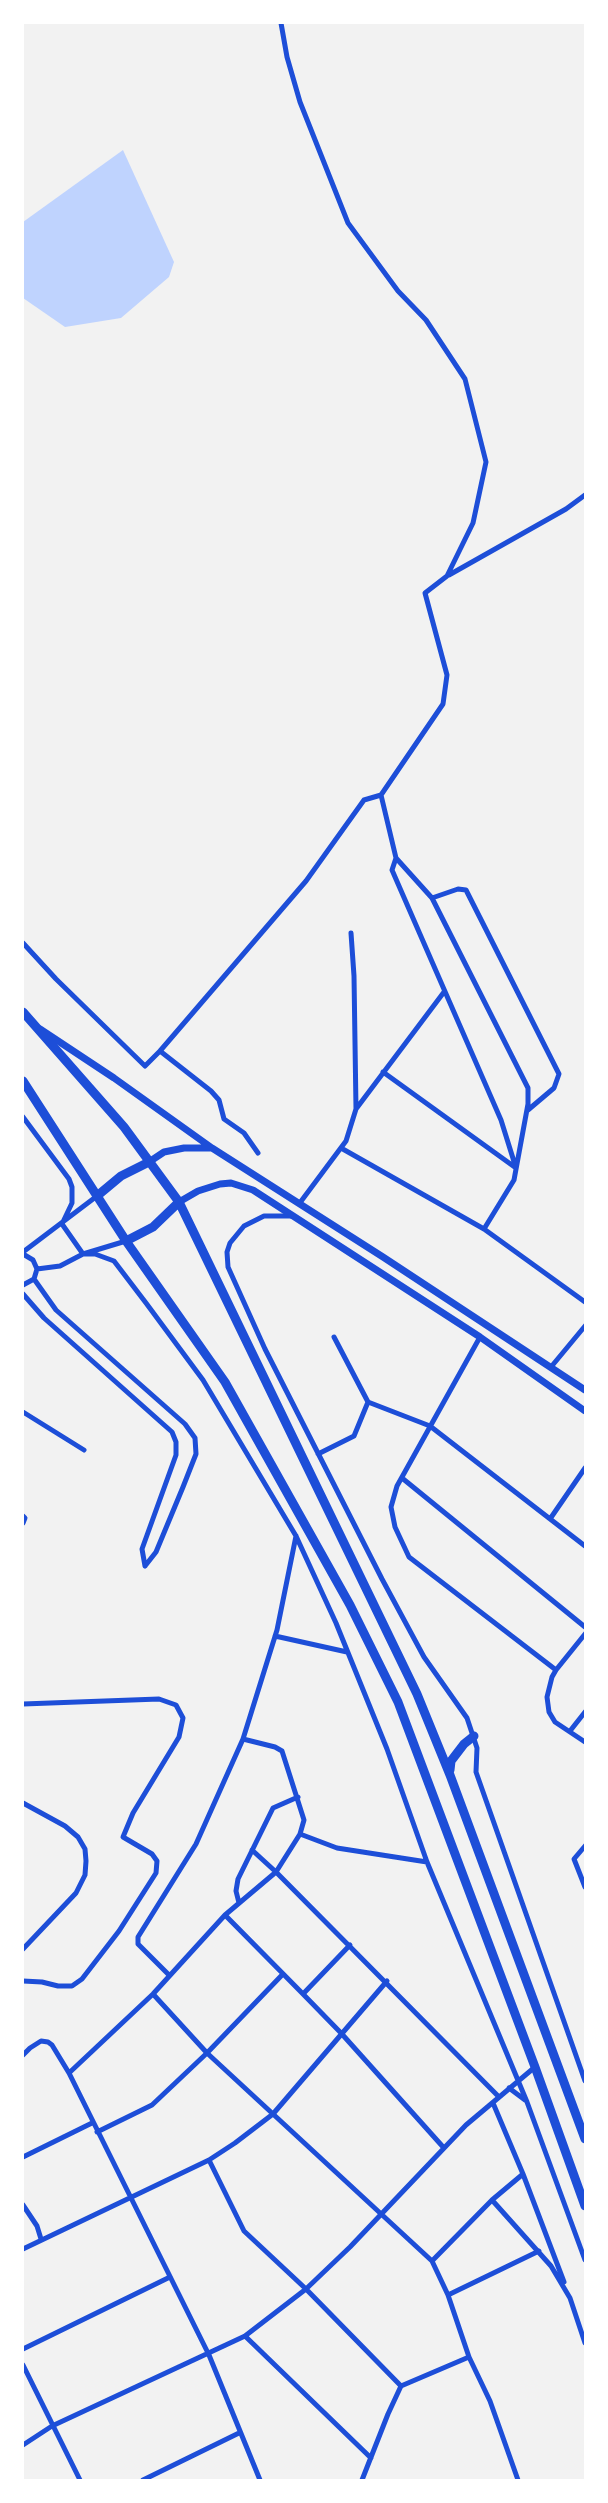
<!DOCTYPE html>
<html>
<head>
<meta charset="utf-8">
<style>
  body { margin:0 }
  #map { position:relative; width:608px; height:2503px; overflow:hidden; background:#f2f2f2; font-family:Mulish,sans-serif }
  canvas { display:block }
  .frame { position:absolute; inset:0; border:24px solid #fff; pointer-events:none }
</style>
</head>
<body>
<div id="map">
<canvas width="608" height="2503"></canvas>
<div class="frame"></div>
</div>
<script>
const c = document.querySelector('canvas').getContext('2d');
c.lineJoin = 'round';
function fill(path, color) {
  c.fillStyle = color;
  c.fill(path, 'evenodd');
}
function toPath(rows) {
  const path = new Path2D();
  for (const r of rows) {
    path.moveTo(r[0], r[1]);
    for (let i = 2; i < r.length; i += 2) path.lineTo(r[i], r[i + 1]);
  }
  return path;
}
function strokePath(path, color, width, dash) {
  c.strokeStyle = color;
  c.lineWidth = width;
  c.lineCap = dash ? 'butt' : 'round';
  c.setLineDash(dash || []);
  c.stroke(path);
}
const water = toPath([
  [123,150,174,262,169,277,121,318,65,327,23,298,23,222]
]);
const minor = toPath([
  [281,23,287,57,300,102,348,223,398,291,426,320,465,379,486,462,473,523,447,576,425,593,447,675,443,704,381,795],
  [449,575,566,509,585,495],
  [432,898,458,889,466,890,559,1074,554,1088,528,1110],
  [23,943,56,979,145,1066,160,1051],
  [383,1072,516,1168,501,1120,392,870,396,858],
  [356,1109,444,992],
  [23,1117,69,1179,72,1187,72,1203,62,1224,83,1254,95,1254,114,1261,146,1303,203,1380,296,1536,336,1623,387,1749,427,1862,527,2102,585,2260],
  [341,1148,484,1229,585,1302],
  [258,1153,244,1133,224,1119,219,1100,211,1091,160,1051,306,881,364,800,381,795,396,858,432,898,528,1088,528,1104,514,1180,484,1229],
  [299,1204,346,1141,356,1109,354,976,351,933],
  [293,1216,264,1216,244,1226,230,1243,227,1252,228,1267,265,1349,382,1579,424,1657,467,1718,477,1748,476,1772,585,2081],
  [23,1252,97,1196],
  [23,1254,33,1260,37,1269,34,1279,23,1285],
  [37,1269,60,1266,83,1254,126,1241],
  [34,1279,56,1310,185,1424,195,1438,196,1454,183,1487,156,1552,145,1566],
  [23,1294,44,1318,172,1432,176,1442,176,1455,142,1549,145,1566],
  [480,1337,397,1486,391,1507,395,1527,409,1557,556,1670],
  [551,1367,585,1326],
  [368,1402,430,1426,585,1546],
  [23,1412,84,1450],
  [318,1454,354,1436,368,1402,334,1337],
  [402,1478,585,1627],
  [23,1516,25,1518,23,1523],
  [550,1519,585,1468],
  [585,1634,556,1670,552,1677,547,1697,549,1712,555,1722,585,1742],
  [275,1636,347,1652],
  [23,1704,159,1699,176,1705,183,1718,179,1737,133,1813,123,1837,152,1854,157,1861,156,1873,119,1931,82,1979,72,1986,58,1986,42,1982,23,1981],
  [570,1731,585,1712],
  [243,1739,275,1747,282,1751,304,1820,300,1834,276,1872,499,2097],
  [23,1803,65,1826,78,1837,85,1849,86,1861,85,1875,76,1893,23,1949],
  [300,1834,337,1848,427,1862],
  [585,1846,574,1859,585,1887],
  [239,1903,236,1891,238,1879,273,1808,298,1797],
  [225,1915,303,1994],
  [350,1945,303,1994,341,2033,444,2148],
  [169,1975,138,1944,138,1937,196,1844,243,1739,277,1630,296,1536],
  [153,1994,207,2053,432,2261,448,2295,469,2357,490,2401,518,2480],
  [23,2055,30,2048,41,2041,48,2042,52,2045,69,2073,209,2355,260,2480],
  [69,2073,153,1994,225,1915,276,1872,252,1850],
  [509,2088,525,2100],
  [97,2132,152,2105,207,2053,282,1975],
  [23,2157,92,2123],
  [209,2160,244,2231,306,2289,401,2386],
  [523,2174,564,2282],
  [492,2200,551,2266,570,2298,585,2343],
  [23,2205,37,2226,41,2239],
  [23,2249,209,2160,235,2143,273,2114,387,1981],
  [432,2261,492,2200,523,2174,493,2103],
  [448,2295,539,2251],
  [245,2336,371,2458],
  [23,2349,170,2277],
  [23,2365,80,2480],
  [23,2445,52,2426,245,2336,306,2289,350,2247,466,2125,535,2067],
  [143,2480,239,2433],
  [362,2480,388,2414,401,2386,469,2357]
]);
const secondary = toPath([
  [40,1029,114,1078,212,1148,383,1257,585,1390],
  [149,1162,164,1152,184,1148,211,1148],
  [179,1202,198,1191,220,1184,231,1183,253,1190,480,1337,585,1411]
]);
const trunk = toPath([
  [23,1012,124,1127,179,1202,417,1694,450,1775,585,2139],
  [23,1081,126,1241,225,1382,350,1605,398,1702,535,2067,585,2206],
  [97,1196,121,1176,149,1162],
  [126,1241,153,1227,179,1202],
  [450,1770,451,1761,464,1744,474,1736]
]);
fill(water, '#bfd3fe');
strokePath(minor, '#1d4ed8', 5);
strokePath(secondary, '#1d4ed8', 7);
strokePath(trunk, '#1d4ed8', 9);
</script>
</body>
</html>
